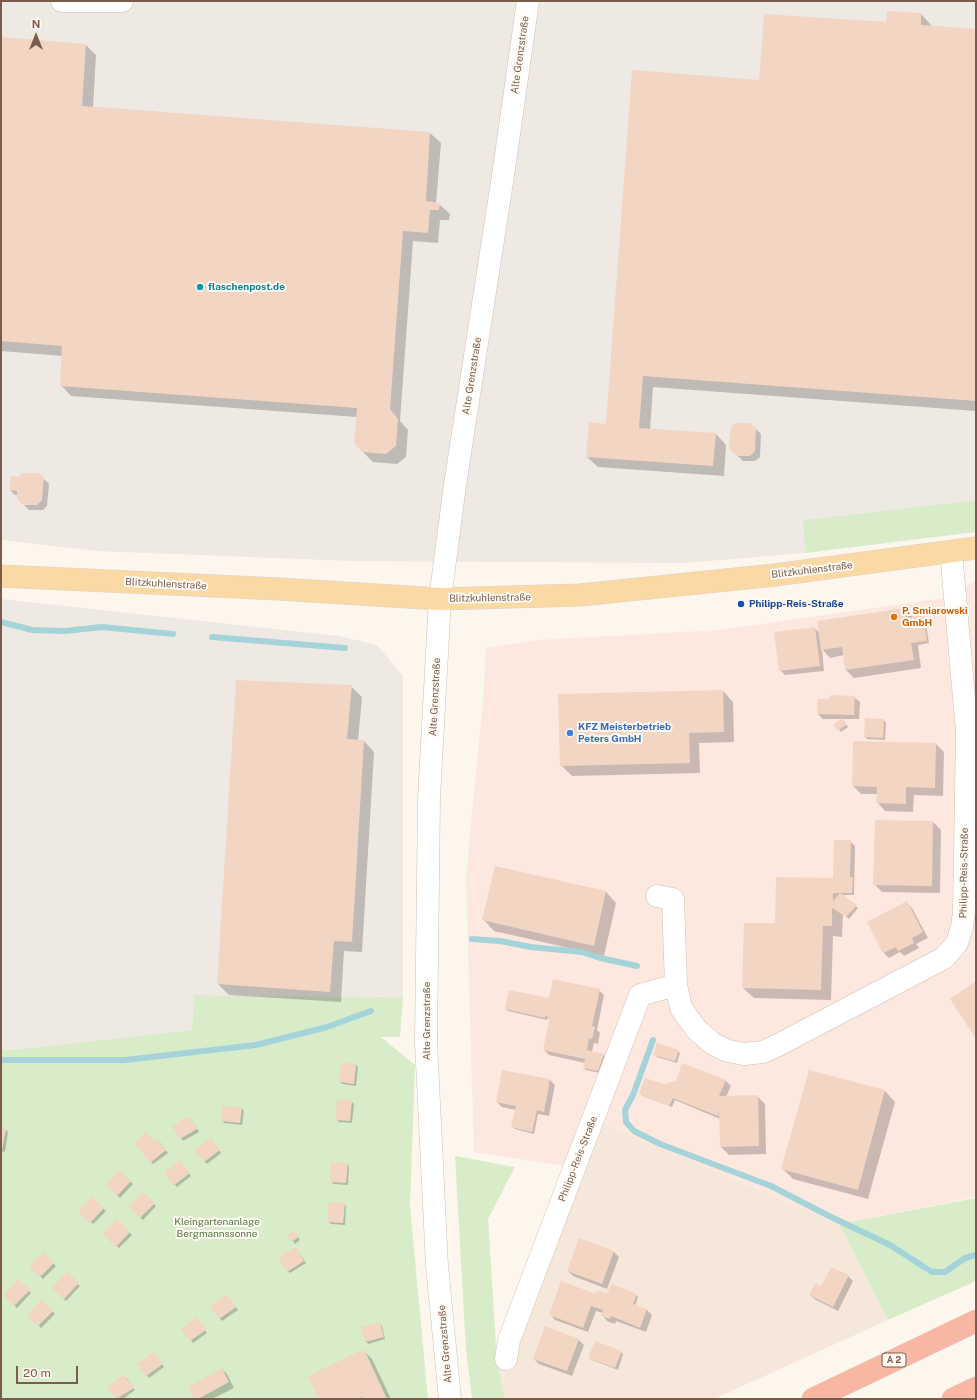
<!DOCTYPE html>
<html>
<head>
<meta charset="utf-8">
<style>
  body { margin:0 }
  #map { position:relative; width:977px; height:1400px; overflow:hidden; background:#fdf6ec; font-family:"Public Sans",sans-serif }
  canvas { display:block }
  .frame { position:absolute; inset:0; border:2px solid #7a5c4d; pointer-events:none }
  .north { position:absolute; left:16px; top:16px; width:40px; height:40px; -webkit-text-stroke:3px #fffaf3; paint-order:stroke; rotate:0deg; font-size:11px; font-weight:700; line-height:16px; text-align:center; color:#7a5c4d }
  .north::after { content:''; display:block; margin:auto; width:14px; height:18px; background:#7a5c4d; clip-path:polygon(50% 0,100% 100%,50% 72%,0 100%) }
  .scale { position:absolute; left:16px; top:1366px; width:62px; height:18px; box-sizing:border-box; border:2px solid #7a5c4d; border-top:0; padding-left:5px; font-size:12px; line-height:14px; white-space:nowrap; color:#7a5c4d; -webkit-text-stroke:3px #fffaf3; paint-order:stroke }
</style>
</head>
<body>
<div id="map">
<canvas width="977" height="1400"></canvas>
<div class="frame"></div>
<div class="north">N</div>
<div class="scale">20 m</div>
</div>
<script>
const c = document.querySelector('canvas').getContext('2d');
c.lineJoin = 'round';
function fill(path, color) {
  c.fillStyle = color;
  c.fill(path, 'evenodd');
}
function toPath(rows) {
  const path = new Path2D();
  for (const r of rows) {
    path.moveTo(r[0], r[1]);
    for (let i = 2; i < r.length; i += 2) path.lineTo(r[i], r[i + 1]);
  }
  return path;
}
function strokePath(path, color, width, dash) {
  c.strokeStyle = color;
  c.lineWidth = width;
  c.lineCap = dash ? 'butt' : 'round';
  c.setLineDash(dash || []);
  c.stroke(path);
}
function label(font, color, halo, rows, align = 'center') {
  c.font = font + ' "Public Sans",sans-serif';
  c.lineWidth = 4;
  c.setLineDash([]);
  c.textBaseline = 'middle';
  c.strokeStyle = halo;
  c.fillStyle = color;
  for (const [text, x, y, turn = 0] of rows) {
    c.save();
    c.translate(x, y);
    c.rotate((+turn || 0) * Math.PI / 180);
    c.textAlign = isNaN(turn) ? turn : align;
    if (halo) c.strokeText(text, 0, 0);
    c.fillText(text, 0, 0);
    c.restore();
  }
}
const residential = toPath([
  [584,1115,839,1224,888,1320,714,1399,505,1399,497,1362]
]);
const commercial = toPath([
  [976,580,976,1197,839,1224,584,1116,565,1166,474,1152,466,877,483,700,486,648,538,640,720,630,951,597]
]);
const industrial = toPath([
  [1,1,976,1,976,500,803,520,805,553,685,563,351,561,97,551,1,540],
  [1,599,339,636,377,645,403,676,403,997,194,995,192,1030,12,1050,1,1049]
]);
const green = toPath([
  [976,500,976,532,805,553,803,520],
  [194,995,403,997,400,1037,381,1037,415,1065,410,1206,428,1399,1,1399,1,1049,12,1050,192,1030],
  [455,1156,515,1167,488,1219,497,1362,505,1399,472,1399,466,1350],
  [976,1198,976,1281,888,1320,839,1224]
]);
const shadow = toPath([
  [921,14,931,25,931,26,976,30,976,411,653,387,650,430,716,434,726,445,724,476,598,467,587,457,607,425,760,81,887,23],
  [1,38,86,45,96,55,93,107,430,133,441,143,436,203,439,204,450,214,449,220,440,220,438,243,413,241,400,421,408,430,406,457,397,464,373,462,363,452,357,417,71,396,61,385,63,356,1,351],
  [756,429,761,434,760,457,755,461,743,461,731,449],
  [39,474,49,484,47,506,43,510,29,510,18,499,18,495,15,495,10,490,19,478],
  [905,609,914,618,923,616,925,619,929,643,918,645,921,668,854,678,846,670,844,655,830,658,822,649,824,671,785,675,780,670,814,628,820,633],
  [351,686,362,697,358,741,364,741,374,752,362,952,344,951,341,1002,229,995,218,984],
  [723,691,733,702,734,742,699,743,700,773,572,776,561,765],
  [854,697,860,702,859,719,823,719,818,714,828,700],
  [883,720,886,722,885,740,867,739,865,737],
  [844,721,848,727,841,732,835,725],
  [854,742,936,744,944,752,943,796,914,795,913,812,885,811,878,803,878,794,861,794,853,786],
  [933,822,941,830,940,893,882,892,874,884],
  [850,841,855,846,854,895,841,895,858,908,849,919,843,914,842,937,833,936,831,1000,754,998,743,988,776,924,834,879],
  [496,867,606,892,616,903,604,956,494,931,484,920],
  [907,903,912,908,928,938,916,944,919,948,904,956,900,952,889,958,884,953],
  [599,990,604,995,597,1030,600,1033,598,1044,594,1043,592,1052,604,1055,606,1058,600,1073,586,1070,584,1068,585,1063,549,1055,544,1050,550,1019,548,1017,547,1020,508,1011,506,1009],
  [678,1051,680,1053,677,1063,657,1057,655,1054],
  [342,1063,356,1065,358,1067,356,1086,342,1084,340,1082],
  [550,1080,555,1085,549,1116,538,1114,534,1134,515,1129,513,1127,516,1110,502,1107,497,1102],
  [726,1081,731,1086,726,1097,757,1096,765,1104,766,1154,729,1155,721,1147,720,1119,675,1100,672,1107,643,1096,640,1094,664,1085],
  [885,1091,895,1102,868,1199,793,1179,782,1168],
  [351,1101,354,1104,352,1123,339,1122,337,1120],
  [241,1108,244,1111,242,1125,224,1123,222,1121],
  [191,1119,199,1132,183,1141,173,1127],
  [1,1129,6,1130,8,1132,5,1152,1,1151],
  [153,1141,159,1141,168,1153,153,1164,151,1162],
  [213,1141,221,1153,207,1164,204,1161],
  [182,1164,191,1176,177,1187,165,1173],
  [347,1164,349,1166,348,1185,333,1184,331,1181],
  [120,1172,133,1184,120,1198,107,1185],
  [143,1193,156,1206,143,1220,130,1207],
  [92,1198,106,1211,93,1224,80,1211],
  [344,1204,346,1206,345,1225,331,1224,328,1221],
  [117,1220,132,1235,119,1248,104,1234],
  [296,1234,300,1240,295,1244,289,1236],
  [580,1239,614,1252,619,1257,607,1289,573,1276,568,1271],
  [296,1248,306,1263,290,1273,288,1271],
  [43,1253,56,1266,43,1279,30,1267],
  [67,1274,80,1286,66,1301,53,1288],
  [848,1276,853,1281,838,1311,816,1300,810,1295,822,1287],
  [18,1281,31,1293,17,1308,4,1295],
  [596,1295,636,1295,638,1297,635,1306,647,1310,652,1315,646,1332,616,1321,615,1324,607,1321,602,1315,603,1313,596,1311,588,1332,555,1320,550,1314],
  [229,1298,238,1310,222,1321,211,1307],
  [42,1301,55,1314,41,1328,29,1316],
  [199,1321,207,1333,193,1343,182,1329],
  [380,1323,382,1326,385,1339,368,1344,366,1341],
  [579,1340,584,1345,572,1376,539,1364,534,1359],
  [364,1351,372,1359,391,1399,320,1399],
  [621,1352,623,1354,618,1370,592,1360,589,1358],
  [156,1355,164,1367,149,1378,139,1364],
  [222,1369,227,1374,234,1388,212,1399,194,1399],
  [127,1378,135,1390,123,1399,117,1399,109,1388]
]);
const stream = toPath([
  [1,622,32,630,65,631,102,627,173,634],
  [212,637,345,648],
  [472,939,500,941,531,947,582,952,600,958,637,966],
  [653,1040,633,1095,625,1110,626,1122,634,1131,660,1144,771,1186,829,1216,890,1245,932,1272,945,1272,965,1258,976,1255],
  [1,1060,125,1060,256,1045,327,1027,371,1011]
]);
const building = toPath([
  [887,11,921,13,921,25,976,29,976,401,643,376,639,428,716,433,713,466,586,457,589,422,606,424,632,70,759,80,764,14,886,22],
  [1,37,86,44,82,106,430,132,426,201,440,203,439,210,430,210,428,233,403,231,390,409,398,419,396,446,386,454,362,452,354,443,357,408,60,386,62,346,1,341],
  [735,423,750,423,756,428,755,451,750,456,737,456,729,449,731,427],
  [23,473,39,473,44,478,42,500,37,505,23,505,17,499,17,491,9,490,11,476,18,477],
  [906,608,907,618,923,615,927,641,911,643,914,660,845,670,842,647,821,650,817,621],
  [815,627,820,666,779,671,774,632],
  [236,680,352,685,347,739,364,740,352,942,334,941,330,992,217,984],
  [723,690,724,732,689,733,690,763,560,766,558,694],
  [832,695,855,696,854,715,817,714,818,699,828,699],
  [842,718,847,724,838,731,833,725],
  [865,718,884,719,883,738,864,737],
  [853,741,936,743,935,788,906,787,906,804,876,803,877,787,852,786],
  [875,820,933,821,932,886,873,885],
  [834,840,851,840,850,877,853,877,852,893,840,893,857,905,846,917,832,908,832,926,823,926,821,990,742,988,744,923,775,923,776,877,833,878],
  [833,893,840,893,833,901],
  [495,866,606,891,594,946,482,920],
  [907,901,923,932,912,938,914,943,898,951,896,947,883,953,867,922],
  [553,979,600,989,592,1026,595,1027,592,1039,589,1038,587,1050,604,1054,598,1071,583,1068,585,1059,543,1050,550,1017,545,1016,545,1018,505,1009,509,990,549,998],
  [976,981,976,1039,950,999],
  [657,1043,679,1050,675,1061,653,1055],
  [341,1062,356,1064,354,1084,339,1082],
  [682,1063,726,1080,719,1096,758,1095,759,1146,720,1147,719,1110,718,1116,673,1098,669,1106,639,1094,645,1078,664,1084,676,1081],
  [502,1070,550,1079,544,1112,537,1110,532,1132,511,1127,516,1106,496,1102],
  [809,1070,885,1090,858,1190,781,1169],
  [337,1099,352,1100,350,1121,336,1120],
  [222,1106,242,1107,240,1123,221,1121],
  [189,1116,197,1129,180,1139,172,1126],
  [1,1128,6,1129,2,1150,1,1150],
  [146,1132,153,1140,156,1138,166,1150,150,1163,134,1143],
  [211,1138,220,1150,204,1162,194,1150],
  [180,1160,190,1173,173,1186,164,1172],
  [331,1162,348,1163,346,1183,330,1182],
  [120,1170,131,1181,117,1196,106,1185],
  [143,1192,155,1203,140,1218,128,1207],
  [92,1197,104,1208,90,1223,78,1211],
  [329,1202,345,1203,343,1223,327,1222],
  [117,1219,130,1232,116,1247,102,1234],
  [294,1231,299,1237,291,1242,287,1235],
  [579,1238,614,1251,602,1284,567,1271],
  [296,1247,304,1261,287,1272,278,1257],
  [43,1252,54,1263,40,1277,29,1267],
  [831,1267,849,1275,833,1307,809,1295,815,1283,821,1286],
  [67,1272,79,1283,64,1299,52,1288],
  [18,1279,30,1290,14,1306,3,1295],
  [561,1281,596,1294,597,1290,607,1294,611,1284,637,1294,633,1304,647,1309,640,1328,611,1316,610,1319,601,1316,603,1310,591,1306,583,1328,549,1315],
  [227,1294,236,1307,219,1319,210,1306],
  [42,1300,53,1311,38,1326,27,1316],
  [197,1317,206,1330,190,1341,181,1329],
  [380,1322,384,1337,365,1342,361,1327],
  [545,1326,579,1339,567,1371,533,1359],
  [595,1341,622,1351,615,1368,588,1358],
  [364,1349,387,1399,364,1399,363,1397,358,1399,319,1399,308,1376],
  [154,1352,163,1364,146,1376,137,1364],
  [222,1368,229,1382,198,1399,193,1399,188,1387],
  [124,1375,134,1388,116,1399,107,1387]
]);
const minor = toPath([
  [62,1,122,1],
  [657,896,673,899,676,985,681,1008,696,1029,713,1044,728,1051,744,1054,763,1052,778,1045,944,958,957,943,962,927,964,913,967,731,951,552],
  [506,1359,509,1340,640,995,676,985],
  [450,1399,437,1266,426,1042,429,798,440,599,455,485,504,169,528,1]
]);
const major = toPath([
  [1,576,279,589,440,599,580,595,775,575,976,548]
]);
const highway = toPath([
  [813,1399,976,1321],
  [953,1399,976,1388]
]);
const markers = [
  [200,287,4,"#0f9aa8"],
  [741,604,4,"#1a4fb4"],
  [894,617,4,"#e8710a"],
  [570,733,4,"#3f7fe0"]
];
const shields = [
  [894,1360,24]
];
const shieldNames = [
  ["A 2",894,1360]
];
const streetNames = [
  ["Alte Grenzstraße",520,55,-82],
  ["Alte Grenzstraße",472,376,-81],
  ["Blitzkuhlenstraße",812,570,-7],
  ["Blitzkuhlenstraße",166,584,3],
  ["Blitzkuhlenstraße",490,598,-1],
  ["Alte Grenzstraße",435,697,-87],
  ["Philipp-Reis-Straße",964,873,-89],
  ["Alte Grenzstraße",427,1021,-90],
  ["Philipp-Reis-Straße",578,1159,-69],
  ["Alte Grenzstraße",445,1344,-95]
];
const cultureNames = [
  ["flaschenpost.de",208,287]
];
const transitNames = [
  ["Philipp-Reis-Straße",749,604]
];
const foodNames = [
  ["P. Smiarowski",902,611],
  ["GmbH",902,623]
];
const shopNames = [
  ["KFZ Meisterbetrieb",578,727],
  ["Peters GmbH",578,739]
];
const parkNames = [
  ["Kleingartenanlage",217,1222],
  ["Bergmannssonne",217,1234]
];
fill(residential, '#f5e8da');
fill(commercial, '#fde8e0');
fill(industrial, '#efe9e4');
fill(green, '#d8ecc9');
fill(shadow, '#0003');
strokePath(stream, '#a5d3da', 6);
fill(building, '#f3d5c3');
strokePath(minor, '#d1beb0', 23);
strokePath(major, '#dad1cd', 23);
strokePath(highway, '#dad1cd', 23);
strokePath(minor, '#fff', 22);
strokePath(major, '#fbd9a5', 22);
strokePath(highway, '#f7b7a3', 22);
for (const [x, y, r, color] of markers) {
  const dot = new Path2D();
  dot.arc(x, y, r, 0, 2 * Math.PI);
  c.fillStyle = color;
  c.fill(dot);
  strokePath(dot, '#fffaf3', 1.5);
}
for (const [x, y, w] of shields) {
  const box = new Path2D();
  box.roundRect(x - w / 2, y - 7, w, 14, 3);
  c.fillStyle = '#fffaf3';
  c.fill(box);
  strokePath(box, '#7a5c4d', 1);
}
label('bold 9px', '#7a5c4d', null, shieldNames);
label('10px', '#7a5c4d', '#fffaf3', streetNames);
label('bold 10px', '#0d838f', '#fffaf3', cultureNames, 'left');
label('bold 10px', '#164399', '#fffaf3', transitNames, 'left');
label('bold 10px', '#c56008', '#fffaf3', foodNames, 'left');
label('bold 10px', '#366cbe', '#fffaf3', shopNames, 'left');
label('10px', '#537a41', '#fffaf3', parkNames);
</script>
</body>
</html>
